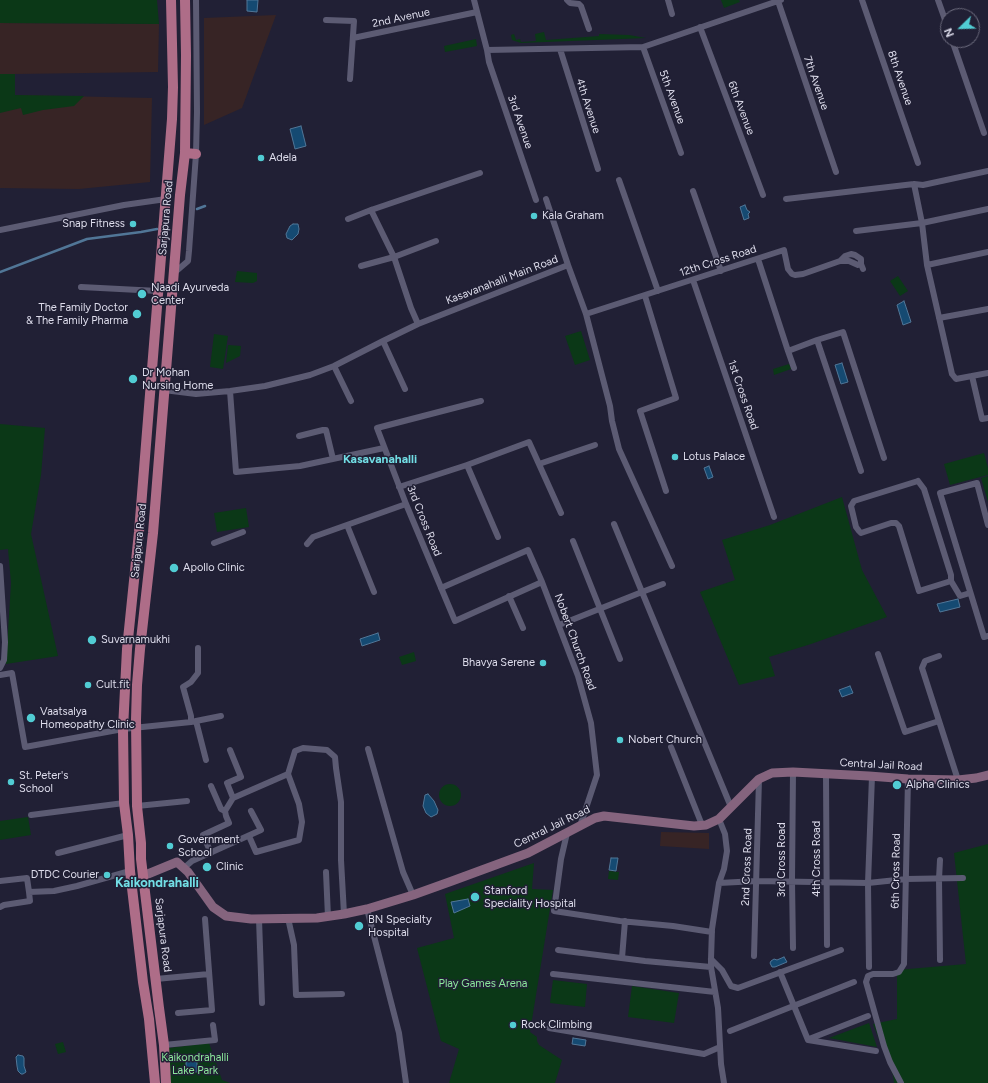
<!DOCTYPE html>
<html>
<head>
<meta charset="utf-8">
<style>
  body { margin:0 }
  #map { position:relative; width:988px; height:1083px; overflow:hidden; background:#212035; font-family:Figtree,sans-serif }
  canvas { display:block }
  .north { position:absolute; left:940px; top:8px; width:40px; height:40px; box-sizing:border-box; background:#212035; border:1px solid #6d6c7e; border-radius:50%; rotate:247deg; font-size:11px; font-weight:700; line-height:16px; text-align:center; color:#deddec }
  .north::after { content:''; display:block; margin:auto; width:14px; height:18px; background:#51ccd3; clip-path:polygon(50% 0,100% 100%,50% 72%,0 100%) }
</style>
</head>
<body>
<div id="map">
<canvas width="988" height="1083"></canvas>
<div class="north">N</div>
</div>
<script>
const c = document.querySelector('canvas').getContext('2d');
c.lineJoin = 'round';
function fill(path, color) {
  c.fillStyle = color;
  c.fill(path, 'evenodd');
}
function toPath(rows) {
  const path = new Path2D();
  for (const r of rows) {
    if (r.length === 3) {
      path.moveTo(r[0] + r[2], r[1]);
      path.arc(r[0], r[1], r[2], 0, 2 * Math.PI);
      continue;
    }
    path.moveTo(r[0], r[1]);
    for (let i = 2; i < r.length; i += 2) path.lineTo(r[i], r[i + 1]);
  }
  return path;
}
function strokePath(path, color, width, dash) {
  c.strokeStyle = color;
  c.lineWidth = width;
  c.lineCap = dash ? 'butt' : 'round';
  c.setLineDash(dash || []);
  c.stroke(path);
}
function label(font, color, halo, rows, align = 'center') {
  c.font = font + ' Figtree,sans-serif';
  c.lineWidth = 3;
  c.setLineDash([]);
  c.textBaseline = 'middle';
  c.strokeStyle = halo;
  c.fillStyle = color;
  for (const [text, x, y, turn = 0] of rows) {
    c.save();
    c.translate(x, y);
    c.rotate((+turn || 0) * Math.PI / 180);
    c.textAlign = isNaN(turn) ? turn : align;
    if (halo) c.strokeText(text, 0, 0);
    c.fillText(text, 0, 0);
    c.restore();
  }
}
const commercial = toPath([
  [276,15,242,108,204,125,204,18],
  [0,23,159,24,158,72,15,74,15,95,152,98,150,182,79,189,0,188],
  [661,832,709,833,709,849,660,846]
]);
const green = toPath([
  [0,0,157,0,159,24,0,23],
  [721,0,739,0,740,2,724,8],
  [544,32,546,40,599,36,599,34,629,35,646,38,521,43,512,40,511,35,514,34,516,40,520,39,521,42,536,41,535,34],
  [476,39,477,46,445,52,444,46],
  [0,74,15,74,15,95,84,96,74,106,43,110,23,115,21,108,0,113],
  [237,271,257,273,257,281,253,283,235,282],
  [898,276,908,291,900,296,890,281],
  [581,331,590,360,575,365,565,336],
  [214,334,228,336,223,369,210,367],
  [228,345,241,346,240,356,226,363],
  [789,364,791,369,774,375,773,369],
  [0,424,45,428,41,475,31,534,58,656,6,664,11,583,8,549,0,550],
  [984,453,988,468,988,475,950,485,944,464],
  [988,476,988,502,981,478],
  [842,497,862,570,887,617,811,644,769,657,775,676,739,685,700,592,735,580,722,540,770,525],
  [246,508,249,527,217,532,214,513],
  [414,652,416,661,402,665,399,657],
  [450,795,11],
  [28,817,31,835,0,840,0,821],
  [988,844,988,1083,894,1083,893,1075,873,1024,897,1019,897,970,966,964,954,853],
  [534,863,532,889,553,890,530,1032,537,1037,537,1041,539,1045,562,1060,555,1083,449,1083,459,1049,441,1041,417,948,454,938,445,894],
  [609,871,619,872,618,880,608,879],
  [553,980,587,984,585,1007,550,1003],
  [632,986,679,993,674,1023,628,1017],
  [869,1023,877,1047,829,1038],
  [63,1042,66,1052,58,1054,55,1044],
  [209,1043,222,1080,230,1083,170,1083,169,1048]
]);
const water = toPath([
  [247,0,258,0,257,12,247,11,247,0],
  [301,126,306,146,295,149,290,129,301,126],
  [745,205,747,210,750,212,748,214,749,218,744,220,740,207,745,205],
  [293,224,298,224,299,229,298,234,292,240,287,238,286,234,290,226,293,224],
  [904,301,911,322,903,325,897,305,904,301],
  [842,363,848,382,841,384,835,365,842,363],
  [709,466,713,477,708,479,704,468,709,466],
  [958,599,960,607,940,612,937,604,958,599],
  [378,633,380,640,362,646,360,639,378,633],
  [850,686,853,693,842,697,839,690,850,686],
  [428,794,434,801,438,810,437,814,431,817,426,813,423,806,425,795,428,794],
  [611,858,618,858,616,871,609,870,611,858],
  [468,899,470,906,454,913,451,902,468,899],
  [784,957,787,962,775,967,772,967,770,963,771,961,774,959,777,960,784,957],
  [573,1038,586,1040,585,1046,572,1044,573,1038],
  [18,1055,23,1056,24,1058,24,1066,26,1072,23,1074,21,1074,18,1071,17,1066,16,1057,18,1055],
  [186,1061,197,1061,197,1072,186,1072,186,1061]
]);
const stream = toPath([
  [197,209,205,206],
  [0,272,87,239,141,232,157,229]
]);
const street = toPath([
  [474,0,487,50,643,47,781,0],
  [567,0,570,3,579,4,581,6,589,29],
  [668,0,672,14],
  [862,0,918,163],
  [938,0,948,28],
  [778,1,836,172],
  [326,20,354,21,350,79],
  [700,27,763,195],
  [353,38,477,12],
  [952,40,984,133],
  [643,47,681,153],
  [560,49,598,169],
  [487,50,489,62,536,200],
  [619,180,658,291],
  [914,184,922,223,927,265,952,374,956,379,988,373],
  [693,191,721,271],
  [546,199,568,265],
  [786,199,914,184,923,185,988,171],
  [371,210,394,257,411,308,418,324],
  [348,219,371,210,480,173],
  [0,230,124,205,166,199],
  [856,231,922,223,988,209],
  [758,259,788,351,817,340,861,471],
  [840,261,845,256,851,254,855,255,861,259,861,264,863,269],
  [927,265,988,252],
  [361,266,394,257,436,241],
  [174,273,188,261,189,251,196,154,197,112,196,0],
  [693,280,774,517],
  [81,287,158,291],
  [645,296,676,398,640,411,666,491],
  [586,314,784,250,788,269,792,274,795,275,803,274,840,261,849,261,858,265,861,264],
  [939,318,988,309],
  [817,340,843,332,884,458],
  [383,341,405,389],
  [788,351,794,368],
  [334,366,351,401],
  [972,376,982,419,988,418],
  [164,390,196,394,230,391,265,386,310,375,334,366,383,341,418,324,568,265,586,314,610,406,612,421,619,449,672,566],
  [230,391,236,472,300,466,384,448],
  [481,401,377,428,406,504,455,621,542,582],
  [299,436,323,430,326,430,333,459],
  [539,464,595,445],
  [467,465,498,537],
  [918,481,924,489,951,575,951,581,919,591,899,526,896,523,891,523,861,533,859,531,856,527,851,506,854,501,918,481],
  [399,487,467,465,529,442,561,513],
  [614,524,642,592,663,584],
  [347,525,374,592],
  [988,525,977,483,940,493,984,637,988,636],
  [573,541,620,659],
  [214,543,243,532],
  [307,544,313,537,406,504],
  [0,566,5,642,4,660,0,668],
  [951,581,960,596,970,593],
  [441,588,528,550,542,582,578,676,591,723,597,775,580,826],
  [509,596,523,628],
  [559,625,642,592,731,807],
  [878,654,905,732,939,721],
  [939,656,925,661,922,668,958,780],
  [0,675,12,673,25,747,123,729,191,722,221,716],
  [196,721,206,760],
  [191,722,191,716,183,687,191,682,198,673,198,648],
  [671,747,702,825],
  [368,749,403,872,413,895],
  [230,750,241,777,227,783,233,798],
  [826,774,827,945],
  [211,786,221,809,225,811],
  [137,806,187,801],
  [31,815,124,803],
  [719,819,725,834,727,851,724,869,719,883,712,929,711,959,711,967,718,1008,721,1064,724,1083],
  [567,833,561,859,554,911,620,921,673,926,712,932],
  [249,836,256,852,299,840,302,822,299,804,288,774],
  [58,853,128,835],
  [211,853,203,835,229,823,226,816,225,811,233,798,288,774,295,751,303,748,327,750,335,757,336,768,341,802,341,860,344,914],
  [940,860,939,879,940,960],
  [184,868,192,861,261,830,251,811],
  [326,872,328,917],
  [0,881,27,878,29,892,54,891,77,886,130,871],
  [719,883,757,881,868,883,906,879,963,878],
  [0,907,4,905,30,901,29,892],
  [367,909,399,1033,406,1083],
  [288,918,294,945,296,995,342,994],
  [259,919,262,1003],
  [793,948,792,881,793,772],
  [558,950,645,961,711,967],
  [754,956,759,779],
  [622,958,625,921],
  [711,959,722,970,731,986,738,988,841,950],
  [869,967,868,883,872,776],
  [780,972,808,1040,876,1051],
  [553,974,715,992],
  [156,979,209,974],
  [178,1013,212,1010,205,919],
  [549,1028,704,1054,720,1047],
  [730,1031,854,982],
  [809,1039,868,1016],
  [164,1045,215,1040,213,1025],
  [901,1083,890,1062,884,1046,866,982,868,976,873,974,893,974,899,972,904,964,908,779]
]);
const secondary = toPath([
  [143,876,177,862,188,872,213,907,226,916,251,919,317,918,344,914,367,909,413,895,452,881,528,853,595,818,604,816,694,826,706,825,719,819,759,779,772,773,793,772,869,776,908,779,958,780,976,778,988,775]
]);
const primary = toPath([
  [185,153,196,154],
  [155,1083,149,1019,143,982,130,871,128,835,124,803,123,729,127,649,139,532,172,119,173,87,171,0],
  [166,1083,164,1045,159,1008,141,859,141,843,137,806,136,720,137,685,140,649,153,533,180,195,185,153,186,55,185,0]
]);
const markers = [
  [261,158,4,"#51ccd3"],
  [534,216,4,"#51ccd3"],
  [133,224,4,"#51ccd3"],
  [142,294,5,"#51ccd3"],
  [137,314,5,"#51ccd3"],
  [133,379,5,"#51ccd3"],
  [675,457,4,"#51ccd3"],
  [174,568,5,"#51ccd3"],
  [92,640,5,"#51ccd3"],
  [543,663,4,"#51ccd3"],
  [88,685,4,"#51ccd3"],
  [31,718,5,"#51ccd3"],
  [620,740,4,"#51ccd3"],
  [11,782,4,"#51ccd3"],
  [897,785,5,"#51ccd3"],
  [170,846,4,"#51ccd3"],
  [207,867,5,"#51ccd3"],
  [107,875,4,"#51ccd3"],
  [475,897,5,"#51ccd3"],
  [359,926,5,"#51ccd3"],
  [513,1025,4,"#51ccd3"]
];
const streetNames = [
  ["2nd Avenue",401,18,-12],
  ["8th Avenue",900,78,71],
  ["7th Avenue",816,83,71],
  ["5th Avenue",672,97,70],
  ["4th Avenue",588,106,72],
  ["6th Avenue",741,108,69],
  ["3rd Avenue",520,122,71],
  ["Sarjapura Road",166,218,-85],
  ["12th Cross Road",718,261,-18],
  ["Kasavanahalli Main Road",502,280,-21],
  ["1st Cross Road",743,395,71],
  ["3rd Cross Road",424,521,68],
  ["Sarjapura Road",139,541,-84],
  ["Nobert Church Road",575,642,70],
  ["Central Jail Road",881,765,3],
  ["Central Jail Road",552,827,-26],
  ["4th Cross Road",817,859,-90],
  ["3rd Cross Road",782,860,-90],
  ["2nd Cross Road",747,867,-88],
  ["6th Cross Road",896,871,-89],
  ["Sarjapura Road",163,935,83]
];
const poiNames = [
  ["Adela",269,158],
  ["Kala Graham",542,216],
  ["Snap Fitness",125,224,"right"],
  ["Naadi Ayurveda",151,288],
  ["Center",151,301],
  ["The Family Doctor",128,308,"right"],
  ["& The Family Pharma",128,321,"right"],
  ["Dr Mohan",142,373],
  ["Nursing Home",142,386],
  ["Lotus Palace",683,457],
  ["Apollo Clinic",183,568],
  ["Suvarnamukhi",101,640],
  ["Bhavya Serene",535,663,"right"],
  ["Cult.fit",96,685],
  ["Vaatsalya",40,712],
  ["Homeopathy Clinic",40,725],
  ["Nobert Church",628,740],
  ["St. Peter's",19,776],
  ["School",19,789],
  ["Alpha Clinics",906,785],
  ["Government",178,840],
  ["School",178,853],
  ["Clinic",216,867],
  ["DTDC Courier",99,875,"right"],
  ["Stanford",484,891],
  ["Speciality Hospital",484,904],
  ["BN Specialty",368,920],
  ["Hospital",368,933],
  ["Rock Climbing",521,1025]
];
const parkNames = [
  ["Play Games Arena",483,984],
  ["Kaikondrahalli",195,1058],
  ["Lake Park",195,1071]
];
const neighbourhoodNames = [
  ["Kasavanahalli",380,459]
];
const quarterNames = [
  ["Kaikondrahalli",157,883]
];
fill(commercial, '#372425');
fill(green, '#0b3817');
fill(water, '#154a72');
strokePath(water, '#517697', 1);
strokePath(stream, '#517697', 2.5);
strokePath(street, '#5c5b73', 6);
strokePath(secondary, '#85647e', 9);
strokePath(primary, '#ae6d88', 10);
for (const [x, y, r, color] of markers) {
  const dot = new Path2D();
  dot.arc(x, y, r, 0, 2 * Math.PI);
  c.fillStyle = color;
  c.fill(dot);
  strokePath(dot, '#212035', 1.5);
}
label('11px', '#deddec', '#212035', streetNames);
label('11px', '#deddec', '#212035', poiNames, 'left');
label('11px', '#8be89b', '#212035', parkNames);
label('bold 12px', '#72dee5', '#212035', neighbourhoodNames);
label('bold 13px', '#72dee5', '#212035', quarterNames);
</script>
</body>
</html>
